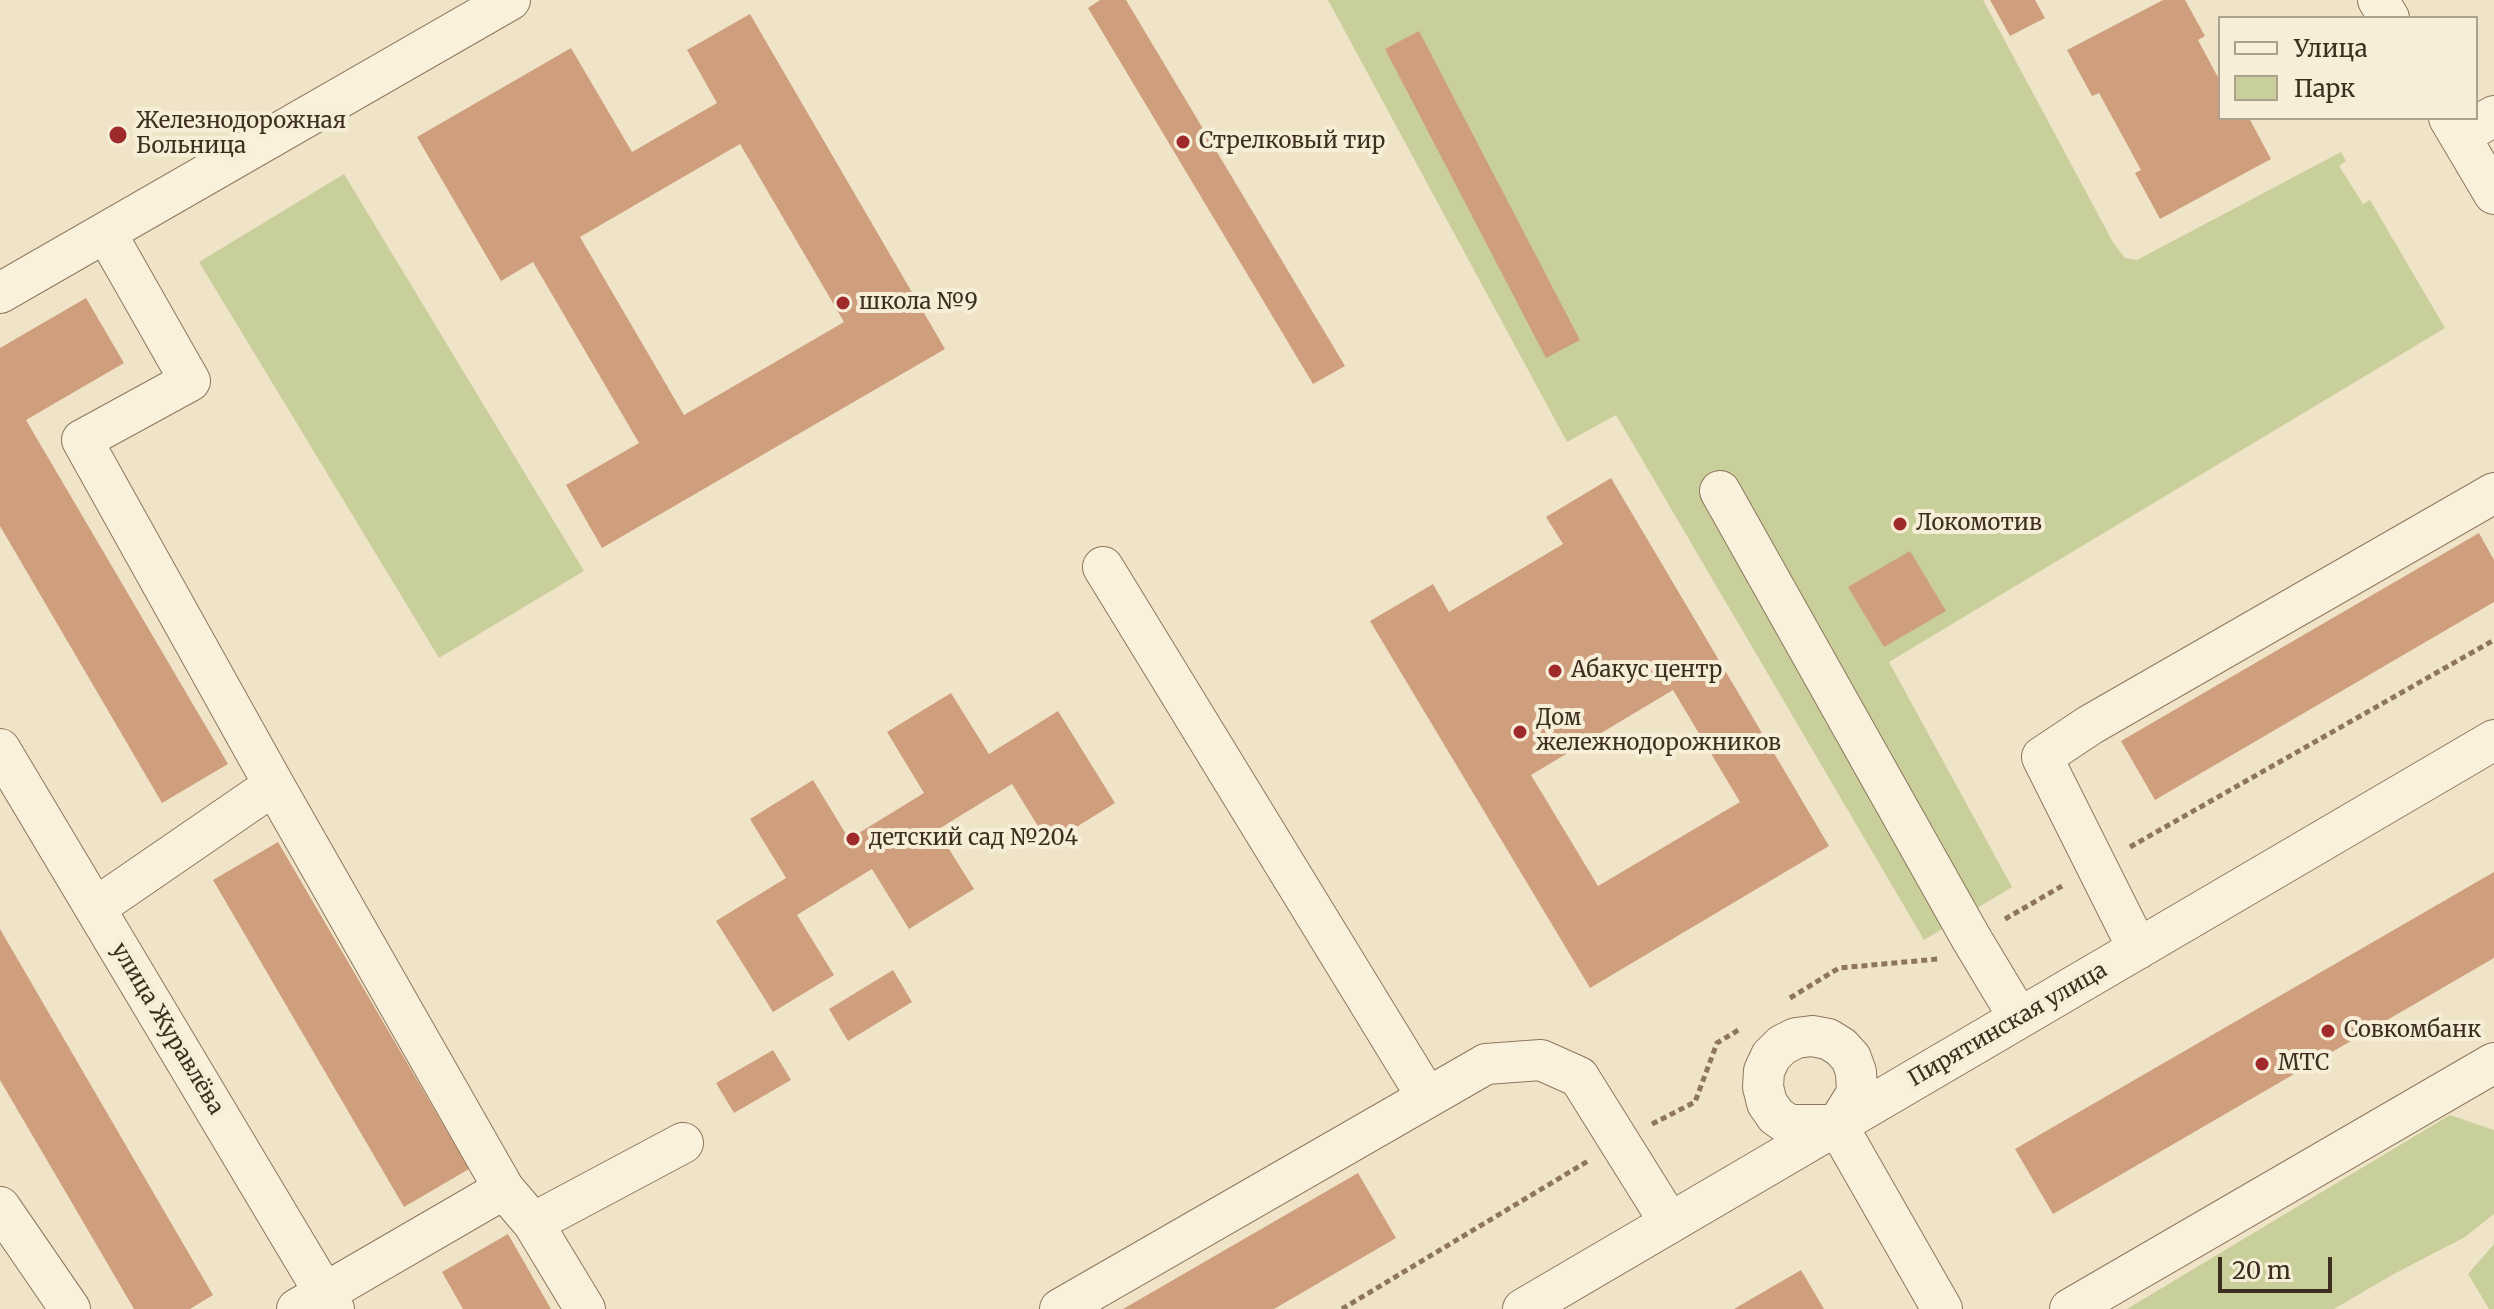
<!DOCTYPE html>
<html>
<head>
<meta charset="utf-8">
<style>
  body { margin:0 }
  #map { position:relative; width:2494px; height:1309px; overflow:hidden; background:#f0e4c8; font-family:Merriweather,serif }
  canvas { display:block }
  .legend { position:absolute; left:2218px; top:16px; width:260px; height:104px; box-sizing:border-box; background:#f7eed8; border:2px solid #ada18e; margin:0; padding:10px 14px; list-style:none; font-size:24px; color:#3d2e20 }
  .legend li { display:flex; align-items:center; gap:16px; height:40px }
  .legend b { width:40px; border:2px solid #ada18e }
  .scale { position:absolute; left:2218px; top:1257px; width:114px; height:36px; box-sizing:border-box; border:4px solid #3d2e20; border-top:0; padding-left:10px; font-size:24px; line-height:28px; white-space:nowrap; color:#3d2e20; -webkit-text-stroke:6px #f7eed8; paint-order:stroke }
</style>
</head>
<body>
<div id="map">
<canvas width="2494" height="1309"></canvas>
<ul class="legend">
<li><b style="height:10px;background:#faf1dc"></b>Улица</li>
<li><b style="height:22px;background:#c9cf9b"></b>Парк</li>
</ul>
<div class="scale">20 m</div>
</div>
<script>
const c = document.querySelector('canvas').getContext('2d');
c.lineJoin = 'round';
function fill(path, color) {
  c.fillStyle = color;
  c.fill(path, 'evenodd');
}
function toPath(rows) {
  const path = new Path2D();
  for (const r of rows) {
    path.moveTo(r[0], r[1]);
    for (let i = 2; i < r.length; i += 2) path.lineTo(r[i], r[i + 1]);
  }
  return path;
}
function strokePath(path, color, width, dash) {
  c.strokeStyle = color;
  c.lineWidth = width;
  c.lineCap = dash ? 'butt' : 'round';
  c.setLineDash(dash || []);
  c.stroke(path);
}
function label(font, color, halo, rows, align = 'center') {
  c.font = font + ' Merriweather,serif';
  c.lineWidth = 8;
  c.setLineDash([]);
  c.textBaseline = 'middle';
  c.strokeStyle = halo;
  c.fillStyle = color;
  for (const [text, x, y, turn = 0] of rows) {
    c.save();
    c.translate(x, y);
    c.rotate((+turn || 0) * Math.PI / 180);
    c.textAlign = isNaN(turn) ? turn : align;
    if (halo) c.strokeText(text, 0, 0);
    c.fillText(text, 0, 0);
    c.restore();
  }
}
const green = toPath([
  [1328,0,1983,0,2114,244,2125,258,2137,260,2341,152,2346,161,2339,166,2363,204,2370,200,2445,328,1889,662,2012,887,1924,940,1616,415,1567,442],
  [344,174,584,571,439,658,199,262],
  [2450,1115,2494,1130,2494,1214,2465,1237,2392,1275,2334,1309,2127,1309],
  [2494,1244,2494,1309,2489,1309,2468,1274]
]);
const building = toPath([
  [1100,0,1126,0,1345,366,1313,384,1088,8],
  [1990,0,2035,0,2045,18,2010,36],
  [2163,0,2185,0,2205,36,2198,40,2220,81,2220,118,2249,118,2271,159,2160,219,2135,173,2141,170,2099,93,2092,96,2067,50],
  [750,14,945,349,602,548,566,485,639,443,533,262,501,281,417,137,571,48,632,152,717,103,687,50],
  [740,144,844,322,684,415,580,237],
  [1419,31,1580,340,1546,358,1385,49],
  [86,298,124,363,26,420,228,764,162,803,0,526,0,348],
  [1611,478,1829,846,1590,988,1370,621,1433,584,1449,612,1563,544,1546,517],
  [1673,690,1740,802,1598,886,1531,775],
  [2479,533,2494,560,2494,602,2155,800,2121,741],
  [1910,551,1946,611,1884,647,1848,587],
  [951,693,989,754,1058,711,1115,803,1049,844,1012,784,937,830,974,889,909,929,872,869,797,915,834,975,773,1012,716,921,786,878,750,819,813,780,849,839,924,793,887,732],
  [278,842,469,1169,404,1207,213,880],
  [2494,872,2494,958,2053,1214,2015,1149],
  [0,929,213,1295,190,1309,134,1309,0,1080],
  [893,970,912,1002,848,1041,829,1009],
  [773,1050,791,1080,734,1113,716,1083],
  [1358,1173,1396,1238,1274,1309,1123,1309],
  [508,1234,551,1309,463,1309,442,1272],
  [1801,1270,1824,1309,1734,1309]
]);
const path = toPath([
  [2130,847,2494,640],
  [2005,919,2062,886],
  [1790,998,1839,968,1938,959],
  [1652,1124,1695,1102,1717,1043,1740,1029],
  [1342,1309,1588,1161]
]);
const minor = toPath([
  [2378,0,2389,18],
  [2449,118,2494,194],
  [2460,136,2494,116],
  [106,233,190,381,82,440,274,785,504,1189,533,1223,585,1309],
  [0,293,510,0],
  [1720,491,1971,938,2019,1018],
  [1103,567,1427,1097],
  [0,749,334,1309],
  [95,908,274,785],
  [2138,949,2042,757,2090,725,2494,493],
  [1812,1036,1828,1039,1841,1047,1851,1058,1856,1072,1857,1093,1837,1125,1789,1125,1776,1116,1767,1103,1763,1087,1764,1071,1771,1056,1782,1045,1796,1038,1812,1036],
  [1837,1125,1942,1309],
  [0,1207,70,1309],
  [533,1223,683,1143],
  [297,1309,504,1189],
  [1060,1309,1486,1064,1541,1060,1579,1077,1670,1223],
  [1523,1309,2494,740],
  [2070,1309,2494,1063]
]);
const markers = [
  [118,135,10,"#9e2a2b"],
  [1183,142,8,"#9e2a2b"],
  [843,303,8,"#9e2a2b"],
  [1900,524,8,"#9e2a2b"],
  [1555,671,8,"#9e2a2b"],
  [1520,732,8,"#9e2a2b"],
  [853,839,8,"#9e2a2b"],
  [2328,1031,8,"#9e2a2b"],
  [2262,1064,8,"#9e2a2b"]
];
const poiNames = [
  ["Железнодорожная",136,122],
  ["Больница",136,147],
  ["Стрелковый тир",1199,142],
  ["школа №9",859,303],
  ["Локомотив",1916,524],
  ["Абакус центр",1571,671],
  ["Дом",1536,719],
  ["жележнодорожников",1536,744],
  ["детский сад №204",869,839],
  ["Совкомбанк",2344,1031],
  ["МТС",2278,1064]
];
const streetNames = [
  ["Пирятинская улица",2008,1025,-30],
  ["улица Журавлёва",167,1029,59]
];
fill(green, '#c9cf9b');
fill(building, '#cf9f7d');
strokePath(minor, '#8d765c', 42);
strokePath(path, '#8d765c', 5, [6, 4]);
strokePath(minor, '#faf1dc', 40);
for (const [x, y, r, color] of markers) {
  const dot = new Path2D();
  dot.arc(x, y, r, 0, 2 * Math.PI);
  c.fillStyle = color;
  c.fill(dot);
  strokePath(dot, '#f7eed8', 3);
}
label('22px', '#3d2e20', '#f7eed8', poiNames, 'left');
label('22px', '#3d2e20', '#f7eed8', streetNames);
</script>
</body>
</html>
